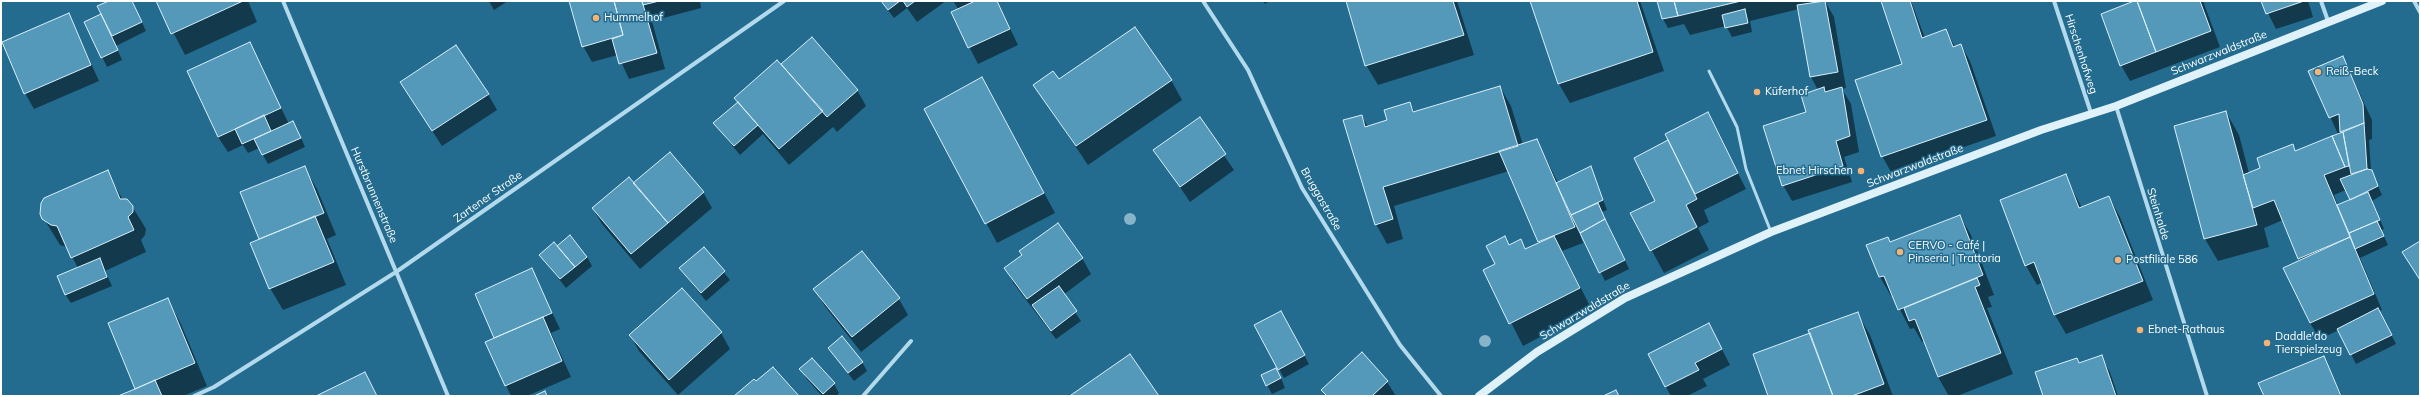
<!DOCTYPE html>
<html>
<head>
<meta charset="utf-8">
<style>
  body { margin:0 }
  #map { position:relative; width:2421px; height:397px; overflow:hidden; background:#236c8f; font-family:Mulish,sans-serif }
  canvas { display:block }
  .frame { position:absolute; inset:0; border:2px solid #fff; pointer-events:none }
</style>
</head>
<body>
<div id="map">
<canvas width="2421" height="397"></canvas>
<div class="frame"></div>
</div>
<script>
const c = document.querySelector('canvas').getContext('2d');
c.lineJoin = 'round';
function fill(path, color) {
  c.fillStyle = color;
  c.fill(path, 'evenodd');
}
function toPath(rows) {
  const path = new Path2D();
  for (const r of rows) {
    path.moveTo(r[0], r[1]);
    for (let i = 2; i < r.length; i += 2) path.lineTo(r[i], r[i + 1]);
  }
  return path;
}
function strokePath(path, color, width, dash) {
  c.strokeStyle = color;
  c.lineWidth = width;
  c.lineCap = dash ? 'butt' : 'round';
  c.setLineDash(dash || []);
  c.stroke(path);
}
function label(font, color, halo, rows, align = 'center') {
  c.font = font + ' Mulish,sans-serif';
  c.lineWidth = 3;
  c.setLineDash([]);
  c.textBaseline = 'middle';
  c.strokeStyle = halo;
  c.fillStyle = color;
  for (const [text, x, y, turn = 0] of rows) {
    c.save();
    c.translate(x, y);
    c.rotate((+turn || 0) * Math.PI / 180);
    c.textAlign = isNaN(turn) ? turn : align;
    if (halo) c.strokeText(text, 0, 0);
    c.fillText(text, 0, 0);
    c.restore();
  }
}
const shadow = toPath([
  [111,1,132,1,146,31,116,46,122,60,107,67,86,23,103,15],
  [157,1,248,1,257,22,185,55],
  [489,1,508,1,494,10],
  [570,1,700,1,701,8,652,21,665,69,629,79,618,55,592,62,583,46],
  [881,1,946,1,917,22,907,8,894,18],
  [953,1,997,1,1018,45,978,64,952,13,959,10],
  [1263,1,1269,1,1265,4],
  [1347,1,1457,1,1474,55,1378,85,1366,65],
  [1531,1,1640,1,1664,71,1570,103,1559,84],
  [1658,1,1810,1,1811,4,1825,1,1834,17,1846,88,1842,89,1851,104,1859,152,1844,157,1852,182,1792,201,1783,185,1807,112,1818,90,1811,77,1799,9,1750,21,1752,32,1732,37,1726,26,1690,35,1684,24,1668,28,1663,19],
  [1882,1,1911,1,1925,38,1946,30,1955,47,1961,45,1970,61,1996,136,1891,172,1882,156,1904,65],
  [2138,1,2203,1,2220,47,2130,81,2121,65],
  [2262,1,2308,1,2313,17,2276,29],
  [69,15,99,81,34,109,25,93],
  [811,38,857,90,866,106,837,132,833,127,789,165,763,134,740,155,714,123],
  [249,43,289,124,298,131,305,147,268,164,259,148,248,153,243,145,228,152,218,137],
  [2343,58,2372,120,2372,139,2369,140,2371,170,2382,195,2372,201,2384,229,2381,230,2388,245,2360,258,2382,310,2379,311,2396,344,2356,364,2339,330,2320,339,2310,323,2285,268,2300,261,2283,220,2264,228,2269,247,2218,261,2205,239,2226,112,2239,135,2249,173,2262,168,2293,146,2296,152,2338,134,2310,72],
  [2346,190,2351,200,2338,206,2334,195],
  [1171,80,1182,100,1088,165,1034,85,1059,81],
  [1500,87,1511,106,1523,145,1537,140,1558,183,1590,167,1607,210,1602,212,1629,269,1605,281,1582,234,1580,235,1583,243,1562,251,1592,310,1523,346,1485,271,1497,265,1509,246,1521,240,1526,250,1540,243,1509,171,1394,206,1403,239,1387,244,1376,224,1362,116,1368,127,1388,121,1410,103,1415,113],
  [488,94,497,110,442,146,411,98],
  [993,98,1055,213,997,243,925,109],
  [1708,114,1746,189,1704,210,1709,222,1698,228,1709,250,1664,273,1632,214,1656,201,1635,158,1669,140],
  [1199,119,1234,170,1190,202,1155,150],
  [304,167,317,189,336,235,327,239,346,285,283,310,270,288,260,239,241,193],
  [107,172,123,200,132,206,146,229,145,235,141,240,146,252,105,271,112,286,71,303,65,294,78,268,67,247,60,245,41,214],
  [2065,175,2082,208,2109,197,2120,217,2153,300,2066,334,2055,315,2043,282,2037,285,2026,266],
  [633,184,703,192,712,208,640,269,602,224,593,209],
  [1960,216,1971,235,1994,295,1988,297,1992,307,1987,308,2013,374,1957,396,1949,396,1938,377,1924,341,1922,342,1914,328,1910,329,1893,296,1891,296,1880,277,1868,246,1890,243],
  [557,247,587,257,592,266,566,288,540,255],
  [704,248,730,280,706,301,680,269],
  [862,252,899,299,908,315,861,352,824,305,815,290],
  [1082,258,1091,274,1063,295,1081,321,1056,339,1014,284,1005,268],
  [531,269,560,329,551,333,571,377,527,396,511,396,486,343,495,339,476,294],
  [167,299,180,322,207,386,183,396,120,396,136,389],
  [1857,313,1870,335,1893,396,1769,396,1811,334],
  [1286,321,1309,364,1284,378,1279,369],
  [1709,324,1730,365,1703,379,1707,386,1687,396,1671,396,1666,387],
  [721,333,730,349,678,395,639,351,630,335],
  [829,348,862,362,867,371,854,381],
  [1362,354,1387,382,1396,396,1326,396,1322,390],
  [2101,356,2110,372,2118,396,2044,396,2079,364],
  [2323,357,2342,396,2265,396],
  [812,360,834,384,839,393,836,396,822,396,806,378,801,369],
  [1281,378,1285,388,1272,394,1267,385]
]);
const building = toPath([
  [109,1,132,1,142,22,112,36,97,6,109,1],
  [156,1,243,1,171,34,156,1],
  [569,1,614,1,623,35,582,47,569,1],
  [614,1,642,1,657,53,619,64,612,39,623,35,614,1],
  [642,1,659,1,643,5,642,1],
  [881,1,900,1,888,10,881,1],
  [903,1,915,1,907,7,903,1],
  [975,1,997,1,1010,29,968,48,951,12,975,1],
  [1346,1,1453,1,1464,35,1365,66,1346,1],
  [1530,1,1637,1,1653,52,1558,84,1530,1],
  [1657,1,1674,1,1678,16,1662,19,1657,1],
  [1674,1,1741,1,1678,16,1674,1],
  [1825,1,1838,72,1810,77,1797,5,1825,1],
  [1881,1,1910,1,1922,38,1946,29,1953,47,1961,44,1987,120,1881,157,1855,80,1902,64,1881,1],
  [2134,1,2137,1,2156,52,2120,66,2101,14,2134,1],
  [2137,1,2200,1,2211,31,2156,52,2137,1],
  [2261,1,2304,1,2266,14,2261,1],
  [1745,9,1748,23,1725,28,1722,15,1745,9],
  [69,13,91,65,24,94,2,42,69,13],
  [101,14,118,50,101,58,84,22,101,14],
  [1135,27,1172,80,1076,146,1033,85,1053,71,1059,79,1135,27],
  [812,37,858,90,827,117,781,64,812,37],
  [250,42,281,108,218,137,187,71,250,42],
  [456,45,489,94,432,131,400,82,456,45],
  [2343,56,2363,104,2364,123,2340,132,2339,114,2329,118,2308,71,2343,56],
  [777,60,823,111,779,149,734,98,777,60],
  [982,77,1044,193,985,224,924,109,982,77],
  [1500,86,1518,146,1383,187,1393,219,1375,225,1343,120,1362,115,1365,127,1387,120,1384,110,1410,102,1413,112,1500,86],
  [1824,87,1825,92,1842,87,1850,136,1836,141,1843,166,1782,186,1763,126,1806,112,1801,95,1824,87],
  [738,102,758,125,734,146,713,123,738,102],
  [2226,111,2257,225,2204,239,2174,126,2226,111],
  [1708,112,1738,173,1695,194,1665,134,1708,112],
  [264,115,271,131,242,144,235,129,264,115],
  [1200,117,1226,154,1180,187,1153,150,1200,117],
  [293,121,301,138,262,155,254,139,293,121],
  [2364,123,2367,169,2351,174,2343,132,2364,123],
  [2343,132,2349,166,2345,167,2332,136,2343,132],
  [2332,136,2345,167,2324,175,2350,237,2298,259,2274,200,2253,208,2243,175,2260,168,2257,158,2293,144,2295,151,2332,136],
  [1537,139,1575,227,1538,242,1499,151,1537,139],
  [1668,140,1697,199,1686,205,1697,227,1650,251,1630,213,1655,201,1634,158,1668,140],
  [670,152,704,192,668,223,633,183,670,152],
  [305,166,324,213,259,239,240,192,305,166],
  [1591,166,1603,200,1571,215,1556,183,1591,166],
  [2367,169,2372,170,2378,186,2350,200,2340,179,2367,169],
  [108,170,120,199,127,199,133,206,133,212,128,217,134,230,71,258,57,226,51,225,42,219,40,214,41,203,44,198,108,170],
  [2066,174,2079,208,2109,196,2143,281,2054,315,2034,262,2025,266,2000,200,2066,174],
  [629,177,668,223,631,254,592,208,629,177],
  [2368,192,2380,220,2349,233,2337,205,2368,192],
  [1598,203,1605,219,1580,233,1571,215,1598,203],
  [1960,215,1983,275,1898,310,1884,276,1879,277,1866,245,1888,237,1890,242,1960,215],
  [315,216,334,262,269,289,250,243,315,216],
  [1605,219,1625,260,1599,273,1580,233,1605,219],
  [2377,221,2384,236,2355,249,2349,233,2377,221],
  [1058,223,1083,258,1027,299,1004,268,1022,255,1019,251,1058,223],
  [570,235,587,257,575,267,557,246,570,235],
  [1505,236,1509,245,1521,239,1525,249,1554,236,1580,288,1509,324,1483,270,1495,264,1486,246,1505,236],
  [2350,237,2374,294,2310,323,2283,268,2350,237],
  [2420,241,2420,280,2402,252,2420,241],
  [554,242,575,267,560,279,539,255,554,242],
  [704,247,725,271,701,293,679,268,704,247],
  [862,251,900,298,852,337,813,289,862,251],
  [100,258,107,277,65,295,57,276,100,258],
  [532,268,552,313,494,338,475,294,532,268],
  [1977,278,1980,285,1975,287,2001,353,1938,377,1915,319,1909,321,1904,308,1977,278],
  [1059,286,1077,311,1051,331,1032,305,1059,286],
  [682,288,722,332,669,380,629,335,682,288],
  [168,298,195,363,135,389,108,323,168,298],
  [2378,308,2392,335,2350,355,2337,329,2378,308],
  [1281,311,1305,355,1278,370,1254,325,1281,311],
  [1858,312,1884,384,1852,396,1833,396,1808,330,1858,312],
  [543,317,562,361,505,386,485,342,543,317],
  [1709,323,1722,349,1695,363,1699,370,1665,387,1648,354,1709,323],
  [1810,333,1833,396,1768,396,1753,354,1810,333],
  [842,336,863,362,848,373,828,348,842,336],
  [1362,352,1388,381,1372,396,1327,396,1321,390,1362,352],
  [1130,354,1159,396,1072,396,1071,395,1130,354],
  [2102,355,2116,396,2043,396,2035,372,2077,358,2079,363,2102,355],
  [2324,356,2341,396,2264,396,2258,383,2324,356],
  [812,358,835,383,823,394,799,369,812,358],
  [773,367,799,396,734,396,754,379,756,381,773,367],
  [1276,368,1281,378,1266,386,1261,375,1276,368],
  [365,372,377,396,316,396,365,372],
  [155,380,162,396,118,396,135,389,155,380],
  [1616,390,1619,396,1603,396,1616,390],
  [545,391,547,396,534,396,545,391]
]);
const lane = toPath([
  [1709,71,1737,127,1746,169,1771,232]
]);
const street = toPath([
  [283,1,448,396],
  [1203,1,1248,70,1302,188,1400,345,1441,396],
  [2054,1,2091,113],
  [2321,1,2328,21],
  [2414,1,2420,12],
  [2116,106,2207,396],
  [194,396,214,387,396,272,784,1],
  [863,396,911,341]
]);
const secondary = toPath([
  [1479,396,1537,352,1625,298,1771,232,2041,130,2116,106,2382,1]
]);
const trees = [
  [1130,219],
  [1485,341]
];
const markers = [
  [596,18,4,"#f7b276"],
  [2318,72,4,"#f7b276"],
  [1757,92,4,"#f7b276"],
  [1861,171,4,"#f7b276"],
  [1900,252,4,"#f7b276"],
  [2118,260,4,"#f7b276"],
  [2140,330,4,"#f7b276"],
  [2267,343,4,"#f7b276"]
];
const poiNames = [
  ["Hummelhof",604,18],
  ["Reiß-Beck",2326,72],
  ["Küferhof",1765,92],
  ["Ebnet Hirschen",1853,171,"right"],
  ["CERVO - Café |",1908,246],
  ["Pinseria | Trattoria",1908,259],
  ["Postfiliale 586",2126,260],
  ["Ebnet-Rathaus",2148,330],
  ["Daddle'do",2275,337],
  ["Tierspielzeug",2275,350]
];
const streetNames = [
  ["Schwarzwaldstraße",2219,53,-22],
  ["Hirschenhofweg",2081,54,72],
  ["Schwarzwaldstraße",1915,166,-21],
  ["Hurstbrunnenstraße",374,195,67],
  ["Zartener Straße",488,197,-35],
  ["Bruggastraße",1321,199,60],
  ["Steinhalde",2158,214,73],
  ["Schwarzwaldstraße",1585,311,-31]
];
fill(shadow, '#0007');
fill(building, '#5499b9');
strokePath(building, '#d8eff9', 1);
strokePath(lane, '#b3daec', 3);
strokePath(street, '#b3daec', 4);
strokePath(secondary, '#dff1f9', 8);
c.fillStyle = '#87b4c9';
for (const [x, y] of trees) {
  c.beginPath();
  c.arc(x, y, 6, 0, 2 * Math.PI);
  c.fill();
}
for (const [x, y, r, color] of markers) {
  const dot = new Path2D();
  dot.arc(x, y, r, 0, 2 * Math.PI);
  c.fillStyle = color;
  c.fill(dot);
  strokePath(dot, '#236c8f', 1.5);
}
label('11px', '#fff', '#236c8f', poiNames, 'left');
label('11px', '#fff', '#236c8f', streetNames);
</script>
</body>
</html>
